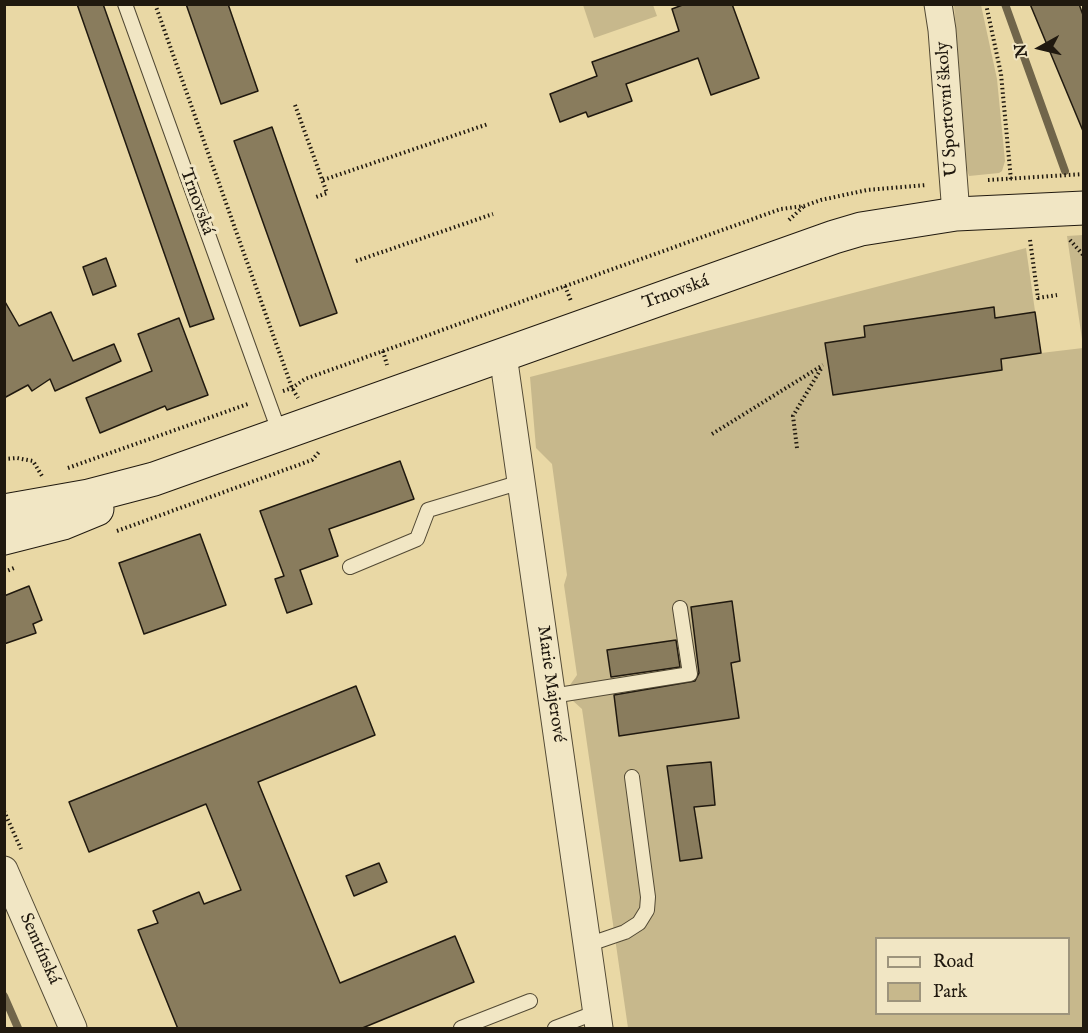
<!DOCTYPE html>
<html>
<head>
<meta charset="utf-8">
<style>
  body { margin:0 }
  #map { position:relative; width:1088px; height:1033px; overflow:hidden; background:#e9d8a5; font-family:"IM FELL English",serif }
  canvas { display:block }
  .frame { position:absolute; inset:0; border:6px solid #20190f; pointer-events:none }
  .legend { position:absolute; left:875px; top:937px; width:195px; height:78px; box-sizing:border-box; background:#f1e6c4; border:2px solid #9d947c; margin:0; padding:8px 10px; list-style:none; font-size:18px; color:#20190f }
  .legend li { display:flex; align-items:center; gap:12px; height:30px }
  .legend b { width:30px; border:2px solid #9d947c }
  .north { position:absolute; left:1010px; top:18px; width:60px; height:60px; -webkit-text-stroke:4px #f1e6c4; paint-order:stroke; rotate:262deg; font-size:16px; font-weight:700; line-height:24px; text-align:center; color:#20190f }
  .north::after { content:''; display:block; margin:auto; width:21px; height:27px; background:#20190f; clip-path:polygon(50% 0,100% 100%,50% 72%,0 100%) }
</style>
</head>
<body>
<div id="map">
<canvas width="1088" height="1033"></canvas>
<div class="frame"></div>
<ul class="legend">
<li><b style="height:8px;background:#f1e6c4"></b>Road</li>
<li><b style="height:16px;background:#c7b88c"></b>Park</li>
</ul>
<div class="north">N</div>
</div>
<script>
const c = document.querySelector('canvas').getContext('2d');
c.lineJoin = 'round';
function fill(path, color) {
  c.fillStyle = color;
  c.fill(path, 'evenodd');
}
function toPath(rows) {
  const path = new Path2D();
  for (const r of rows) {
    path.moveTo(r[0], r[1]);
    for (let i = 2; i < r.length; i += 2) path.lineTo(r[i], r[i + 1]);
  }
  return path;
}
function strokePath(path, color, width, dash) {
  c.strokeStyle = color;
  c.lineWidth = width;
  c.lineCap = dash ? 'butt' : 'round';
  c.setLineDash(dash || []);
  c.stroke(path);
}
function label(font, color, halo, rows, align = 'center') {
  c.font = font + ' "IM FELL English",serif';
  c.lineWidth = 6;
  c.setLineDash([]);
  c.textBaseline = 'middle';
  c.strokeStyle = halo;
  c.fillStyle = color;
  for (const [text, x, y, turn = 0] of rows) {
    c.save();
    c.translate(x, y);
    c.rotate((+turn || 0) * Math.PI / 180);
    c.textAlign = isNaN(turn) ? turn : align;
    if (halo) c.strokeText(text, 0, 0);
    c.fillText(text, 0, 0);
    c.restore();
  }
}
const green = toPath([
  [583,5,653,5,657,16,594,38],
  [954,5,981,5,997,79,1005,161,1002,171,999,173,969,176,967,170],
  [1083,235,1084,235,1083,346,1067,236],
  [1026,248,1041,353,1083,348,1083,1028,628,1028,582,709,572,700,570,685,577,675,564,585,567,575,552,464,536,448,530,377],
  [876,938,1068,938,1068,1014,876,1014]
]);
const stream = toPath([
  [1005,4,1065,171],
  [4,996,18,1028]
]);
const building = toPath([
  [77,4,103,4,214,319,190,327,77,4],
  [186,4,228,4,258,91,221,104,186,4],
  [685,4,732,4,759,78,711,95,698,58,626,84,632,101,588,117,586,112,560,122,550,94,597,76,592,62,679,31,672,9,685,4],
  [1030,4,1079,4,1083,15,1083,131,1030,4],
  [272,127,337,313,300,326,234,141,272,127],
  [106,258,116,286,93,295,83,267,106,258],
  [4,300,19,326,51,312,73,361,114,344,121,361,55,391,50,379,32,391,28,385,4,398,4,300],
  [994,307,995,318,1035,312,1041,353,1001,359,1002,370,833,395,825,343,865,337,864,326,994,307],
  [179,318,208,395,167,410,165,406,100,433,86,398,152,371,138,334,179,318],
  [400,461,414,499,329,529,338,556,300,570,312,604,287,613,275,579,284,576,260,511,400,461],
  [200,534,226,605,144,634,119,563,200,534],
  [29,586,42,620,33,624,36,633,4,644,4,596,29,586],
  [732,601,740,661,731,663,739,718,619,736,614,695,695,681,699,673,691,607,732,601],
  [676,640,680,667,611,677,607,650,676,640],
  [356,686,375,735,258,782,340,983,455,936,474,982,360,1029,178,1029,138,930,158,923,153,911,199,892,204,904,241,890,206,804,89,852,69,802,356,686],
  [711,762,715,805,694,807,702,858,680,861,667,766,711,762],
  [379,863,387,882,354,896,346,876,379,863]
]);
const path = toPath([
  [155,4,292,388,298,398],
  [986,4,1001,74,1011,180],
  [295,105,327,193,316,197],
  [323,180,488,124],
  [988,180,1084,174],
  [789,220,803,207],
  [1030,240,1038,298,1057,295],
  [1070,240,1084,256],
  [356,261,493,214],
  [565,286,571,301],
  [383,351,387,365],
  [283,391,292,388,305,379,781,209,804,206,821,200,867,190,927,185],
  [712,434,823,365],
  [797,448,793,416,822,367],
  [4,459,17,458,33,461,42,476],
  [68,468,248,404],
  [117,531,312,460,319,452],
  [4,572,14,568],
  [4,811,21,849]
]);
const lane = toPath([
  [125,4,280,434],
  [350,567,417,539,428,510,521,482],
  [552,696,690,674,680,608],
  [587,945,625,932,639,923,647,910,648,897,632,777],
  [461,1028,530,1001],
  [555,1028,597,1012]
]);
const street = toPath([
  [938,4,942,30,956,214],
  [503,355,599,1028],
  [4,870,73,1028]
]);
const secondary = toPath([
  [4,511,89,496,154,479,834,237,861,229,956,214,1084,208],
  [4,538,63,523,97,509]
]);
const streetNames = [
  ["U Sportovní školy",948,109,-94],
  ["Trnovská",196,202,70],
  ["Trnovská",676,293,-20],
  ["Marie Majerové",550,684,82],
  ["Semtínská",39,949,66]
];
fill(green, '#c7b88c');
strokePath(stream, '#70654a', 8);
fill(building, '#897c5d');
strokePath(building, '#20190f', 1.5);
strokePath(lane, '#524934', 16);
strokePath(street, '#524934', 29);
strokePath(secondary, '#20190f', 35);
strokePath(path, '#20190f', 4, [1.5, 3]);
strokePath(lane, '#f1e6c4', 14);
strokePath(street, '#f1e6c4', 27);
strokePath(secondary, '#f1e6c4', 33);
label('18px', '#20190f', '#f1e6c4', streetNames);
</script>
</body>
</html>
